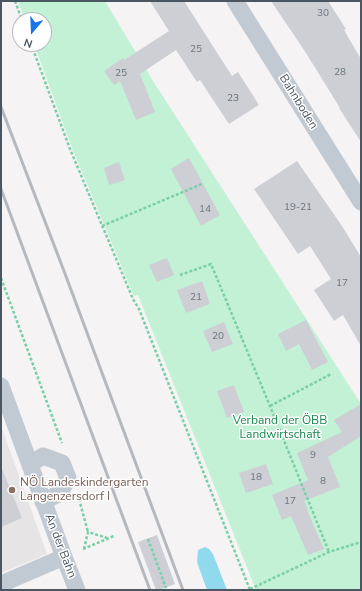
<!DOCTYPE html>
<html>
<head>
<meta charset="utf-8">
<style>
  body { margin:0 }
  #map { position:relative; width:362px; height:591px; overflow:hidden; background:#f5f3f3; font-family:"Nunito Sans",sans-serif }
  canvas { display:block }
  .frame { position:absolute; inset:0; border:2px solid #4a5661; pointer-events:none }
  .north { position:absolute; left:12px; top:12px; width:40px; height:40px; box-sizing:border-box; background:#fff; border:1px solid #b7bbc0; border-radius:50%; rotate:199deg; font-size:11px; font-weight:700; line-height:16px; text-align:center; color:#4a5661 }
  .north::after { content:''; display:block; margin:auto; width:14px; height:18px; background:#1a73e8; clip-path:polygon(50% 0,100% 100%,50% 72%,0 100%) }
</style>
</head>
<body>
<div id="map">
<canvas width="362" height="591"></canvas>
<div class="frame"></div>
<div class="north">N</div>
</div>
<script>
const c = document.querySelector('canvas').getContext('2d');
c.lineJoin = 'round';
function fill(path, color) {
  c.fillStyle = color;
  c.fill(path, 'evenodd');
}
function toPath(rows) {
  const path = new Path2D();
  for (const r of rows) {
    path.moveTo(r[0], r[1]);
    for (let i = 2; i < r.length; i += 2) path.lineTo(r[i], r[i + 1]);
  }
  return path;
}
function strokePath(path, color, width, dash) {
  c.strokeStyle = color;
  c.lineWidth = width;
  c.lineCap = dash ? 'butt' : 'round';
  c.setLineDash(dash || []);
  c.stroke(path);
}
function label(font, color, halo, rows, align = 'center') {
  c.font = font + ' "Nunito Sans",sans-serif';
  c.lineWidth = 3;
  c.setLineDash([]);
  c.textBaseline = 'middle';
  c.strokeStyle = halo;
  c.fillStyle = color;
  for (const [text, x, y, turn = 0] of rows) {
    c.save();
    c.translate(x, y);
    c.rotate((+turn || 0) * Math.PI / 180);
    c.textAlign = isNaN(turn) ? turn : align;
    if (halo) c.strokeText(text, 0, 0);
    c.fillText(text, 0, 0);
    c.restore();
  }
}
const education = toPath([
  [1,426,47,554,1,573]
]);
const green = toPath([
  [18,1,105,1,153,81,361,404,361,590,256,590,138,295,134,296,72,148,34,44,44,44,44,20,25,20]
]);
const water = toPath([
  [205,547,209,549,213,554,227,590,207,590,197,562,198,550]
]);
const building = toPath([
  [150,1,184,1,232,76,238,72,259,105,229,124,200,80,197,82,176,50,140,74,155,112,136,120,120,81,114,85,104,71,123,58,124,60,169,31],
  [271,1,328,1,346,29,344,30,361,59,361,142,339,108,340,108,306,53],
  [189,158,220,215,201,226,171,169],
  [297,161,342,226,361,257,361,346,343,315,334,321,314,290,331,279,310,246,298,254,254,189],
  [119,162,125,180,109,185,104,168],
  [167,258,174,275,157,282,149,265],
  [202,281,210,304,186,313,177,290],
  [306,320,328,362,312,370,299,344,286,351,278,334],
  [224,322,233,344,212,352,203,331],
  [234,385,244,412,227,418,217,391],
  [361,404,361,436,328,457,340,487,304,501,308,509,307,510,324,549,308,555,291,516,282,520,272,495,308,480,297,453,342,432,334,420],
  [266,464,273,484,246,493,239,473],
  [1,469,2,469,22,518,1,527],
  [157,535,175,584,159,590,156,590,138,542]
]);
const path = toPath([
  [15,1,22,20],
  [31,44,70,149,133,299,139,309,250,590],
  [102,226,202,184],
  [180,275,211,264,270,406,329,552],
  [1,278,62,443],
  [270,406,331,374],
  [79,499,88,532],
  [148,539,166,588],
  [83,549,114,536],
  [84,549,88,532,107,538],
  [250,589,329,552,361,542]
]);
const street = toPath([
  [235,1,361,202],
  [1,386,64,557,77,590],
  [30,464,43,456,62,463,68,478,60,493,43,502],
  [1,584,64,557]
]);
const rail = toPath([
  [1,107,64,271,183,590],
  [1,189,150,590]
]);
const markers = [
  [12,490,4,"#8d6e63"]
];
const numberNames = [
  ["30",323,14],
  ["25",196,50],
  ["28",340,73],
  ["25",121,74],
  ["23",233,99],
  ["19-21",298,208],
  ["14",205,210],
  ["17",342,284],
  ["21",196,298],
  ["20",218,337],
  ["9",313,456],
  ["18",256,478],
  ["8",323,482],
  ["17",290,502]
];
const streetNames = [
  ["Bahnboden",298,102,58],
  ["An der Bahn",60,546,69]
];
const parkNames = [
  ["Verband der ÖBB",280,421],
  ["Landwirtschaft",280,435]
];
const educationNames = [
  ["NÖ Landeskindergarten",20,483],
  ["Langenzersdorf I",20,497]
];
fill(education, '#e6e4e5');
fill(green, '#c3f1d5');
fill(water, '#90daee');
fill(building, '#cdcfd5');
strokePath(path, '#7ad0a6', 2.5, [3, 2]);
strokePath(street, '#c1cad2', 17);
strokePath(rail, '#b5b8bd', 3);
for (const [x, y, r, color] of markers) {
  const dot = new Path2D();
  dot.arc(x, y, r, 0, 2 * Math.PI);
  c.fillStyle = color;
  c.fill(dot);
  strokePath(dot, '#fff', 1.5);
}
label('10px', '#6b747e', null, numberNames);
label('12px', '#4a5661', '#fff', streetNames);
label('12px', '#17864f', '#fff', parkNames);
label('12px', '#785e54', '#fff', educationNames, 'left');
</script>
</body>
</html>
